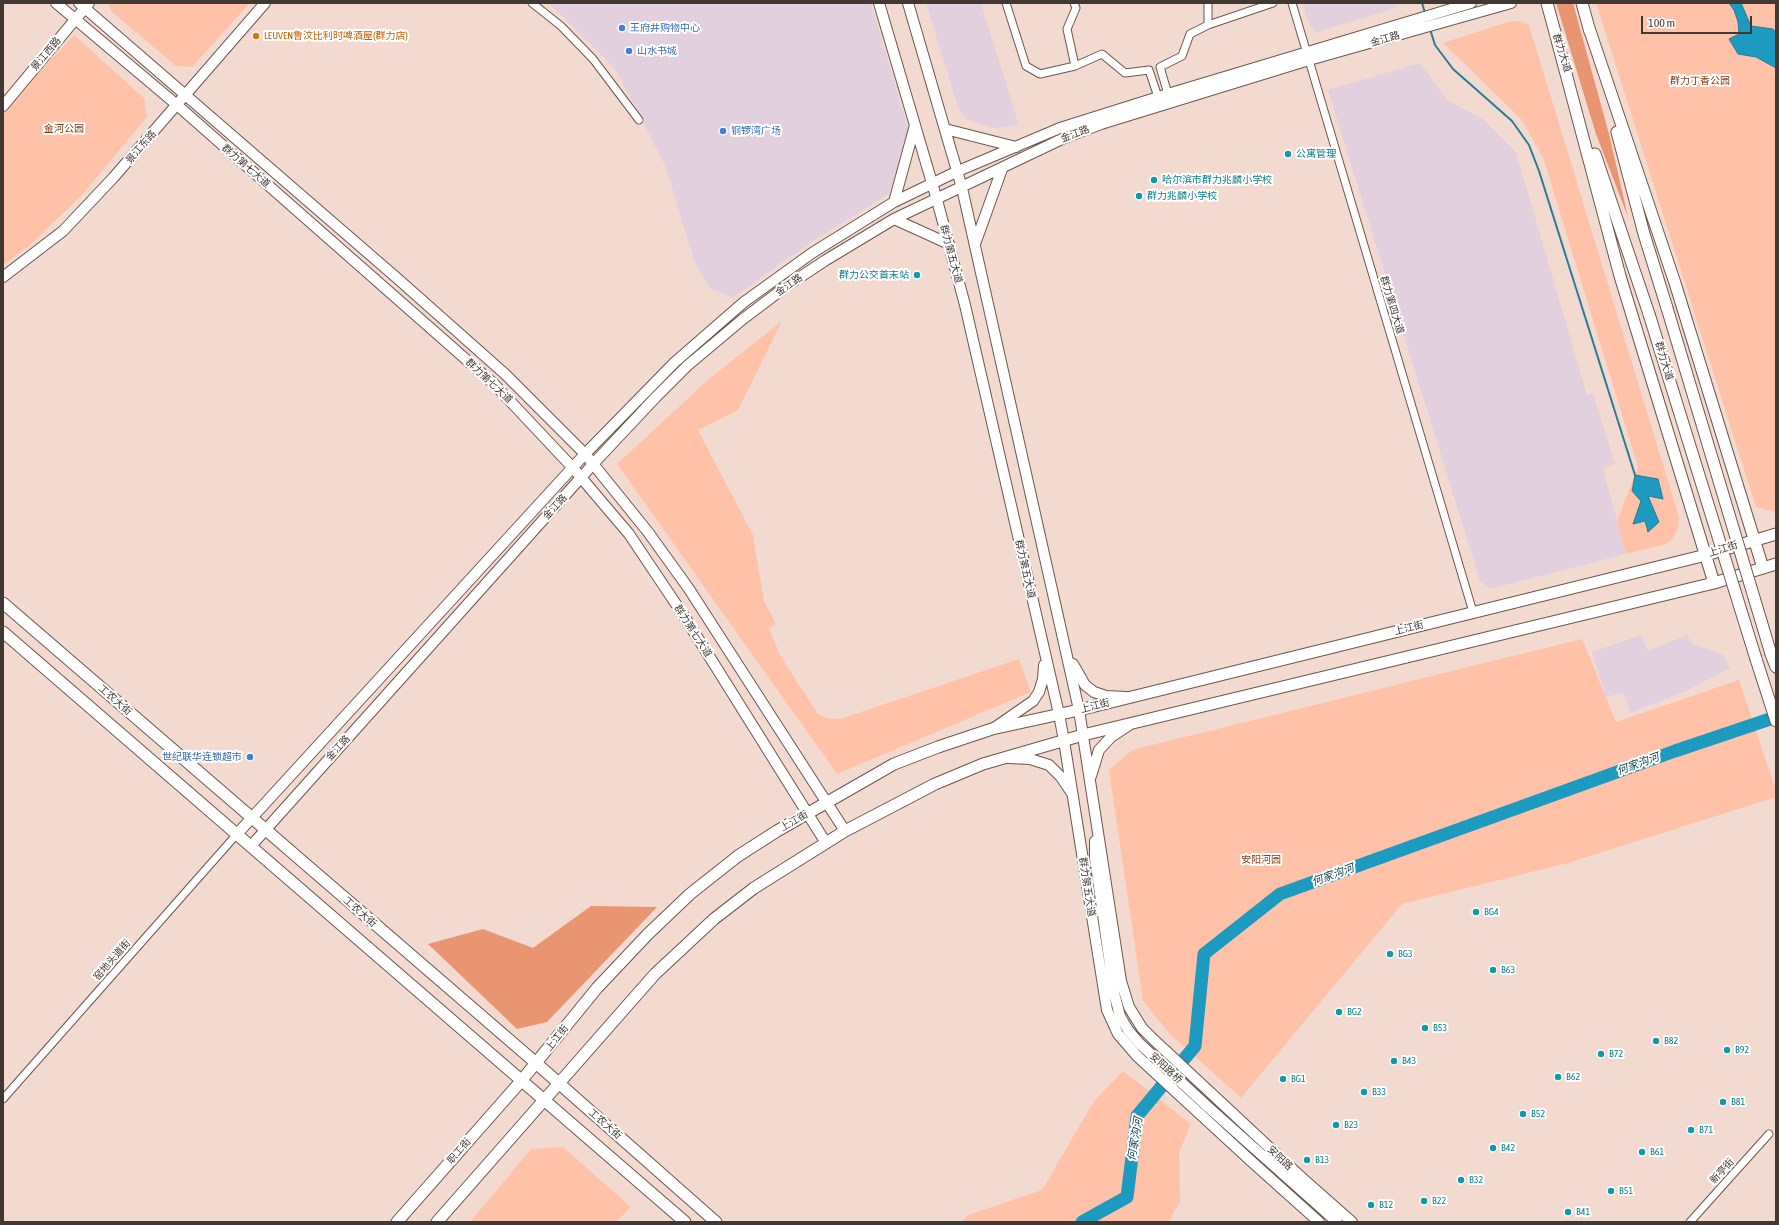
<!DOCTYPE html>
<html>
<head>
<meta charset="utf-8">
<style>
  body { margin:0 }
  #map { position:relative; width:1779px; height:1225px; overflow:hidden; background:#f3dad0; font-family:"Asap Condensed",sans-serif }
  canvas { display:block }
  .frame { position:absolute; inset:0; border:4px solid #413733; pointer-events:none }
  .scale { position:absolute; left:1641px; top:16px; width:111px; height:18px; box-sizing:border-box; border:2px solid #413733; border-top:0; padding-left:5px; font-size:12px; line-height:14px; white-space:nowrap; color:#413733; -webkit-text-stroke:3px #fff; paint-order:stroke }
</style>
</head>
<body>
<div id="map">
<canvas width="1779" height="1225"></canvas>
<div class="frame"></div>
<div class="scale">100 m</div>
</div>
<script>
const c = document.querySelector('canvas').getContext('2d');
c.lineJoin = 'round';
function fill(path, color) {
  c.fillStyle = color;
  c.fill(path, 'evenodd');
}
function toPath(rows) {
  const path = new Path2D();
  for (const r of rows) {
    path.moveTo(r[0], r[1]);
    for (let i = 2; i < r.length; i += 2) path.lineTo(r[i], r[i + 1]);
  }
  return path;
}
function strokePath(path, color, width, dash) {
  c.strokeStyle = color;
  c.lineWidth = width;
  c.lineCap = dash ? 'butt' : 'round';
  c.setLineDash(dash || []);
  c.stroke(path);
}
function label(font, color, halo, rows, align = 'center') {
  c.font = font + ' "Asap Condensed","Noto Sans SC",sans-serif';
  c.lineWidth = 4;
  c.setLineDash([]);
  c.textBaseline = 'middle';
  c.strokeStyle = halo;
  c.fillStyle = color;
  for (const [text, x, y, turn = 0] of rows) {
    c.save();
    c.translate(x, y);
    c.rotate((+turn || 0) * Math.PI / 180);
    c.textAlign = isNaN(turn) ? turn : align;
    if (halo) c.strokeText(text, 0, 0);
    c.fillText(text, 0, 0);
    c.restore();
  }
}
const commercial = toPath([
  [549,3,871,3,908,128,889,194,816,239,734,297,710,289,694,260,665,165,615,69],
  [926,3,981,3,1019,125,994,128,966,119,958,107],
  [1303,3,1397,3,1396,8,1316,32,1307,20],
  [1420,63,1447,100,1483,119,1516,152,1587,395,1593,393,1615,464,1603,468,1626,554,1490,589,1480,581,1328,90],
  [1641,635,1648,651,1687,635,1692,644,1723,655,1730,668,1686,691,1630,713,1624,693,1606,697,1592,652]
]);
const green = toPath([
  [108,3,250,3,192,67,176,66,111,11],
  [1596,3,1776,3,1776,512,1756,507],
  [1511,21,1521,21,1529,25,1679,517,1678,528,1673,538,1666,544,1626,554,1617,521,1638,467,1544,160,1522,120,1443,43],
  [74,35,144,98,147,117,82,195,30,245,3,265,3,111],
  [782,321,738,410,698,430,753,535,764,601,776,624,769,628,780,655,818,714,830,719,840,719,1019,659,1031,692,837,774,617,464,709,379],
  [1582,639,1616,722,1739,680,1776,790,1776,797,1568,863,1402,904,1241,1098,1169,1033,1143,1001,1109,770,1132,750],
  [1123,1071,1191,1124,1179,1152,1180,1202,1169,1222,962,1222,968,1215,1042,1190,1094,1101],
  [563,1147,631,1207,616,1222,470,1222,531,1149]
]);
const forest = toPath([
  [1556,3,1573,3,1609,134,1628,217,1596,134],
  [591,906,657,907,547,1022,517,1029,428,944,483,929,533,948]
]);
const water = toPath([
  [1729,3,1741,3,1751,26,1773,29,1776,32,1776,68,1756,57,1738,54,1729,39,1739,34,1738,22,1734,10,1729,3],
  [1635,475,1658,479,1663,499,1648,496,1659,522,1648,532,1645,521,1633,524,1641,501,1632,491,1635,475]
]);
const stream = toPath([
  [1422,3,1425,13],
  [1430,29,1435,45,1453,69,1512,121,1529,145,1539,171,1635,475]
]);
const river = toPath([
  [1082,1222,1127,1197,1137,1116,1195,1046,1204,954,1280,894,1675,751,1776,717]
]);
const street = toPath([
  [532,3,561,26,593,59,639,120],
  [1006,3,1026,66,1040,74,1075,66,1102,54,1125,73,1149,70,1158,97],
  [1074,3,1076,8,1067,29,1075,66],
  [1208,3,1208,25],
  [1292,3,1473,612],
  [1168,94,1160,67,1182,56,1190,34,1208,25,1273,3],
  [3,1099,237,834],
  [1690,1222,1769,1134]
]);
const secondary = toPath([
  [56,3,177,105,494,384,573,468,629,534,684,616,826,843],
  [79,3,398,279,505,374,585,454,648,532,689,589,845,831],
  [879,3,937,200,965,305,1059,714,1064,741,1107,1010,1118,1034,1137,1056,1251,1161,1319,1222],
  [908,3,962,188,1079,710,1121,981,1129,1007,1142,1028,1154,1040,1301,1177,1352,1222],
  [3,106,89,3],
  [945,129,1016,147],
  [894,202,915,125],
  [894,219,949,244],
  [975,244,1002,169],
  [3,277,63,231,113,178,265,3],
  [1073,664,1085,685,1094,692,1106,696,1126,697],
  [994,728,1033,701,1039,692,1043,679,1044,665],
  [1009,758,1030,759,1049,765,1061,777,1071,792],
  [1091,776,1099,750,1111,737,1129,725],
  [237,834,585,454,675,362,744,302,812,253,894,202,958,171,1060,128,1168,94,1471,3],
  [1095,841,1095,858,1114,993,1120,1016,1128,1030,1140,1044,1208,1107,1337,1222],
  [251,846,594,463,656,397,687,366,743,319,788,285,826,260,894,219,1062,139,1101,124,1309,60,1511,3]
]);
const primary = toPath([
  [1547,3,1559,47],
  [1582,3,1590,32],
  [1588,25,1675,283,1763,568],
  [1557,40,1620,276,1714,583],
  [1617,132,1644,234,1667,308],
  [1595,154,1649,314],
  [3,603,536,1063,716,1222],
  [3,632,685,1222],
  [1771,654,1776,667],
  [1756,659,1776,721],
  [397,1222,522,1080,597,988,648,934,690,894,738,856,777,831,894,764,938,747,992,729,1079,710,1706,555,1776,534],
  [437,1222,655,974,714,919,754,888,845,831,935,784,983,764,1083,735,1714,583,1776,564]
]);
const primaryBridge = toPath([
  [1667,308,1771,654],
  [1649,314,1756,659]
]);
const markers = [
  [622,28,4,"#3f7fe0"],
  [256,36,4,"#e8710a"],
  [629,51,4,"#3f7fe0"],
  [723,131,4,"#3f7fe0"],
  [1288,154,4,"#0f9aa8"],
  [1154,180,4,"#0f9aa8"],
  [1139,196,4,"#0f9aa8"],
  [917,275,4,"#0f9aa8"],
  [250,757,4,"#3f7fe0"],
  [1476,912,4,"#0f9aa8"],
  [1390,954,4,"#0f9aa8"],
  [1493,970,4,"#0f9aa8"],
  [1339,1012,4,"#0f9aa8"],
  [1425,1028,4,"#0f9aa8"],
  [1656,1041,4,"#0f9aa8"],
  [1727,1050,4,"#0f9aa8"],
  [1601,1054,4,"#0f9aa8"],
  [1394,1061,4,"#0f9aa8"],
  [1558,1077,4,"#0f9aa8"],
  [1283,1079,4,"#0f9aa8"],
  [1364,1092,4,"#0f9aa8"],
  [1723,1102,4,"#0f9aa8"],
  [1523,1114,4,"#0f9aa8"],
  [1336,1125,4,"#0f9aa8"],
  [1691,1130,4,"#0f9aa8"],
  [1493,1148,4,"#0f9aa8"],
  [1642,1152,4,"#0f9aa8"],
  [1307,1160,4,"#0f9aa8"],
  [1461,1180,4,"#0f9aa8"],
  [1611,1191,4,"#0f9aa8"],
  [1424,1201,4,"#0f9aa8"],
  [1371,1205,4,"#0f9aa8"],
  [1568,1212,4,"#0f9aa8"]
];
const shopNames = [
  ["王府井购物中心",630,28],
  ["山水书城",637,51],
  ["铜锣湾广场",731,131],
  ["世纪联华连锁超市",242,757,"right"]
];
const foodNames = [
  ["LEUVEN鲁汶比利时啤酒屋(群力店)",264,36]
];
const streetNames = [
  ["金江路",1385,39,-16],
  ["群力大道",1562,53,72],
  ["景江西路",46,54,-50],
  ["金江路",1075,134,-21],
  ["景江东路",141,147,-49],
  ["群力第七大道",246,166,41],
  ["群力第五大道",951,254,75],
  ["金江路",789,285,-35],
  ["群力第四大道",1392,305,73],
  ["群力大道",1664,361,73],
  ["群力第七大道",489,381,43],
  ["金江路",555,507,-48],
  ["上江街",1723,549,-17],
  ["群力第五大道",1025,569,77],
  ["上江街",1409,628,-14],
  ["群力第七大道",693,631,57],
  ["工农大街",115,700,41],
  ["上江街",1095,706,-14],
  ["金江路",338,748,-48],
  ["上江街",794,821,-30],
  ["群力第五大道",1087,887,81],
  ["工农大街",360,912,41],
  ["窑地头道街",112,960,-49],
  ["上江街",557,1038,-51],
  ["安阳路桥",1166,1068,43],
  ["工农大街",605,1124,41],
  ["职工街",459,1151,-49],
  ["安阳路",1280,1158,43],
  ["新亭街",1722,1171,-48]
];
const parkNames = [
  ["群力丁香公园",1700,81],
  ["金河公园",64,129],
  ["安阳河园",1261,860]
];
const cultureNames = [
  ["公寓管理",1296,154],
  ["哈尔滨市群力兆麟小学校",1162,180],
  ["群力兆麟小学校",1147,196],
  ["群力公交首末站",909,275,"right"],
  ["BG4",1484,912],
  ["BG3",1398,954],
  ["B63",1501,970],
  ["BG2",1347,1012],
  ["B53",1433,1028],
  ["B82",1664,1041],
  ["B92",1735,1050],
  ["B72",1609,1054],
  ["B43",1402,1061],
  ["B62",1566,1077],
  ["BG1",1291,1079],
  ["B33",1372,1092],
  ["B81",1731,1102],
  ["B52",1531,1114],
  ["B23",1344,1125],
  ["B71",1699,1130],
  ["B42",1501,1148],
  ["B61",1650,1152],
  ["B13",1315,1160],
  ["B32",1469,1180],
  ["B51",1619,1191],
  ["B22",1432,1201],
  ["B12",1379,1205],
  ["B41",1576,1212]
];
const waterNames = [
  ["何家沟河",1638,764,-20],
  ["何家沟河",1333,875,-20],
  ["何家沟河",1135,1139,-81]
];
fill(commercial, '#e3d0df');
fill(green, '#ffc1a8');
fill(forest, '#ea9571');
fill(water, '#1d9abf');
strokePath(water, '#287c95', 1);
strokePath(stream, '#287c95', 2);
strokePath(river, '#1d9abf', 13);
strokePath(street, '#6c574f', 9);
strokePath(secondary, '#6c574f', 12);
strokePath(primary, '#6c574f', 13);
strokePath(street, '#fff', 7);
strokePath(secondary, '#fff', 10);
strokePath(primary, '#fff', 11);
strokePath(primaryBridge, '#6c574f', 13, []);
strokePath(primaryBridge, '#fff', 11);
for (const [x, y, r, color] of markers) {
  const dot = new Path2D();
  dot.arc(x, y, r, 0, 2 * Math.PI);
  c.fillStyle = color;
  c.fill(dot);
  strokePath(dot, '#fff', 1.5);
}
label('10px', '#366cbe', '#fff', shopNames, 'left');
label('10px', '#c56008', '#fff', foodNames, 'left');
label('10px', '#413733', '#fff', streetNames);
label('10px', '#873b16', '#fff', parkNames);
label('10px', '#0d838f', '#fff', cultureNames, 'left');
label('italic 11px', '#093c4c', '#fff', waterNames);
</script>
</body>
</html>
